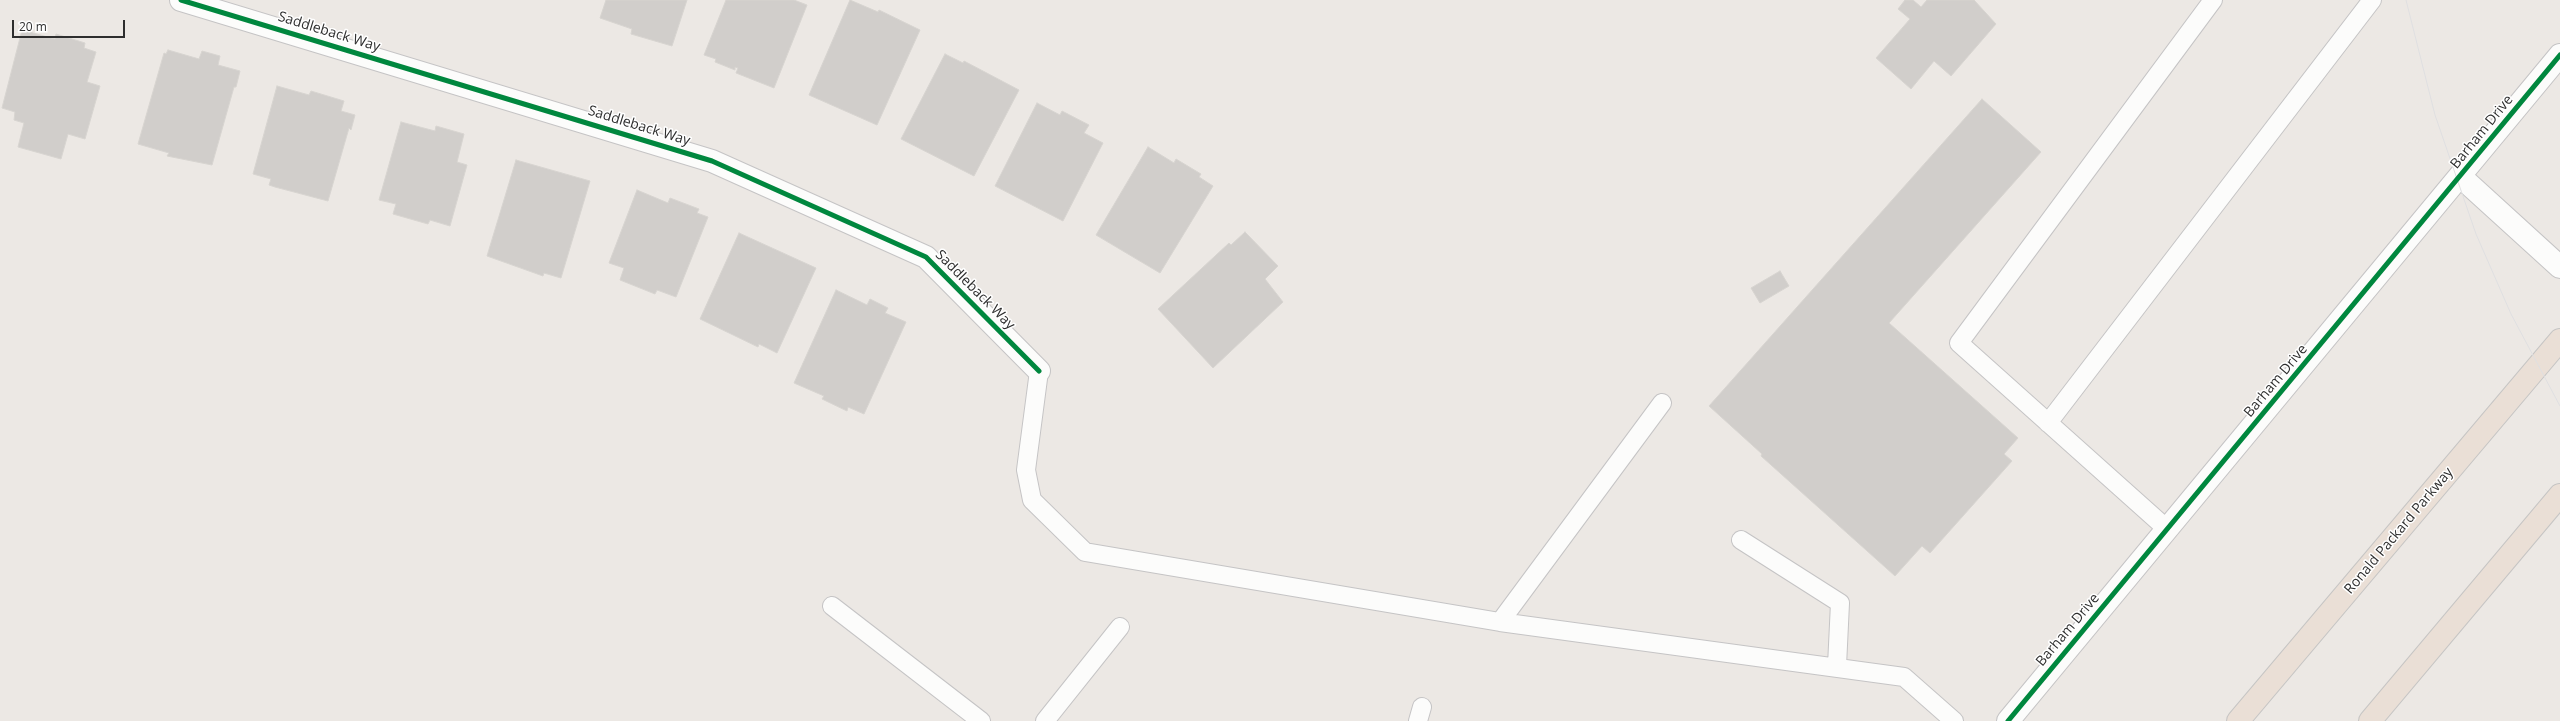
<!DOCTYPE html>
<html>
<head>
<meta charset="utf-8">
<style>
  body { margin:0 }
  #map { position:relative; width:2560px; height:721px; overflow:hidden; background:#ece8e4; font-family:"Open Sans",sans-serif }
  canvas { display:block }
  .scale { position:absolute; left:12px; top:20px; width:113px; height:18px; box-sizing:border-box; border:2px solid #2e2e2e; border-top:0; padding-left:5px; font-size:12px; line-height:14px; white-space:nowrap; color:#2e2e2e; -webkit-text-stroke:3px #fff; paint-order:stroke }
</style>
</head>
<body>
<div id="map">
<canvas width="2560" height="721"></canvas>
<div class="scale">20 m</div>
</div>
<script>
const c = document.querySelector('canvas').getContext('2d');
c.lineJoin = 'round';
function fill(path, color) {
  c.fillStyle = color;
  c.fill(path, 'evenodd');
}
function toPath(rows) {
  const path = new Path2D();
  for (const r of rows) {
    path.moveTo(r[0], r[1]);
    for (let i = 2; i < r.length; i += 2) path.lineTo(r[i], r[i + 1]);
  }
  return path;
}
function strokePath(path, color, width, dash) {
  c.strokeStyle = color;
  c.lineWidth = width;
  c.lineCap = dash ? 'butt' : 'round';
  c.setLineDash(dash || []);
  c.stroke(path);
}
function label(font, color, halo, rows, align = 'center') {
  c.font = font + ' "Open Sans",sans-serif';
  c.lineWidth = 3;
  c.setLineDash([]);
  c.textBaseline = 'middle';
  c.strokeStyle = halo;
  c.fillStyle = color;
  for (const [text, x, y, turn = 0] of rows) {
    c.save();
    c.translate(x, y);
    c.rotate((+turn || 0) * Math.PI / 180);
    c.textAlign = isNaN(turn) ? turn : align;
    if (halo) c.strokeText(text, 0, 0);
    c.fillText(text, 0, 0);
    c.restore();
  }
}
const building = toPath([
  [606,0,687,0,672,46,631,34,632,29,600,18,606,0],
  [726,0,794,0,807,5,774,88,736,73,738,68,735,67,735,70,715,62,716,59,704,55,726,0],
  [850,0,878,12,879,10,920,30,877,125,809,95,850,0],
  [1905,0,1913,0,1921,7,1927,0,1974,0,1996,24,1951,76,1934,61,1911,89,1876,58,1910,19,1898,9,1905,0],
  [22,30,55,39,56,34,85,43,84,48,96,52,87,82,100,86,85,139,68,134,61,159,18,147,24,123,14,120,15,112,2,108,22,30],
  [168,50,199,59,202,51,220,56,218,65,240,71,236,87,234,87,212,165,167,156,169,153,138,144,164,53,166,54,168,50],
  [945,54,963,63,964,61,1019,90,974,176,901,139,945,54],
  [277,86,309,95,311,91,344,101,341,111,355,115,351,130,349,128,328,201,275,187,269,185,271,179,253,174,277,86],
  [1982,99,2041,152,1889,323,2018,438,2004,454,2012,461,1930,553,1922,546,1895,576,1761,456,1762,454,1709,406,1982,99],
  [1037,103,1060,115,1062,111,1089,125,1084,133,1103,143,1063,221,995,186,1037,103],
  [401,122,435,131,436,126,464,134,457,162,467,165,450,226,430,220,428,224,393,214,396,204,379,200,401,122],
  [1148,147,1174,163,1176,159,1201,174,1199,177,1213,186,1160,273,1096,235,1148,147],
  [516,160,590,181,561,278,544,273,543,276,487,256,516,160],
  [637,190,668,203,670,198,699,209,697,213,708,217,676,297,657,290,655,294,620,280,624,268,609,263,637,190],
  [1245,232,1278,266,1265,279,1283,302,1213,368,1158,309,1229,243,1231,245,1245,232],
  [739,233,816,268,777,353,759,344,758,347,700,319,739,233],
  [1780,271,1789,286,1760,303,1751,288,1780,271],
  [836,290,867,305,870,299,888,308,885,313,906,322,864,414,848,407,847,411,822,399,824,396,794,383,836,290]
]);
const lane = toPath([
  [1039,371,1026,470,1032,500,1085,552,1500,622,1904,677,1954,721],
  [2048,423,2372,0],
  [2167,529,1959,343,2213,0],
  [1741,540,1840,603,1837,666],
  [832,606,981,721],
  [1500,622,1662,403],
  [1045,721,1120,627],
  [1418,721,1422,707]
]);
const street = toPath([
  [181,0,712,161,926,257,1039,371]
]);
const secondary = toPath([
  [2461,177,2560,267],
  [2008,721,2560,55]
]);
const highway = toPath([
  [2238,721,2560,340],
  [2370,721,2560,495]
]);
const tram = toPath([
  [2406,0,2435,115,2476,234,2511,314,2560,406]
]);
const cycleway = toPath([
  [181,0,712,161,926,257,1039,371],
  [2008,721,2560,55]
]);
const streetNames = [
  ["Saddleback Way",329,32,17],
  ["Saddleback Way",639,126,17],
  ["Barham Drive",2482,132,-51],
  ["Saddleback Way",975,290,45],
  ["Barham Drive",2276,381,-50],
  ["Ronald Packard Parkway",2399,531,-50],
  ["Barham Drive",2068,630,-50]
];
fill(building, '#d1cecb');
strokePath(building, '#d7d4d0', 1);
strokePath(lane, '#c5c4c5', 20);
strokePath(street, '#c5c4c5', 24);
strokePath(secondary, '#c5c4c5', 24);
strokePath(highway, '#c6c5c4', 24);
strokePath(lane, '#fcfcfb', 18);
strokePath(street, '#fcfcfb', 22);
strokePath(secondary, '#fcfcfb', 22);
strokePath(highway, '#eadfd6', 22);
strokePath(tram, '#dfdfe1', 1);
strokePath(cycleway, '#00873e', 5);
label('14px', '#2e2e2e', '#fff', streetNames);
</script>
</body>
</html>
